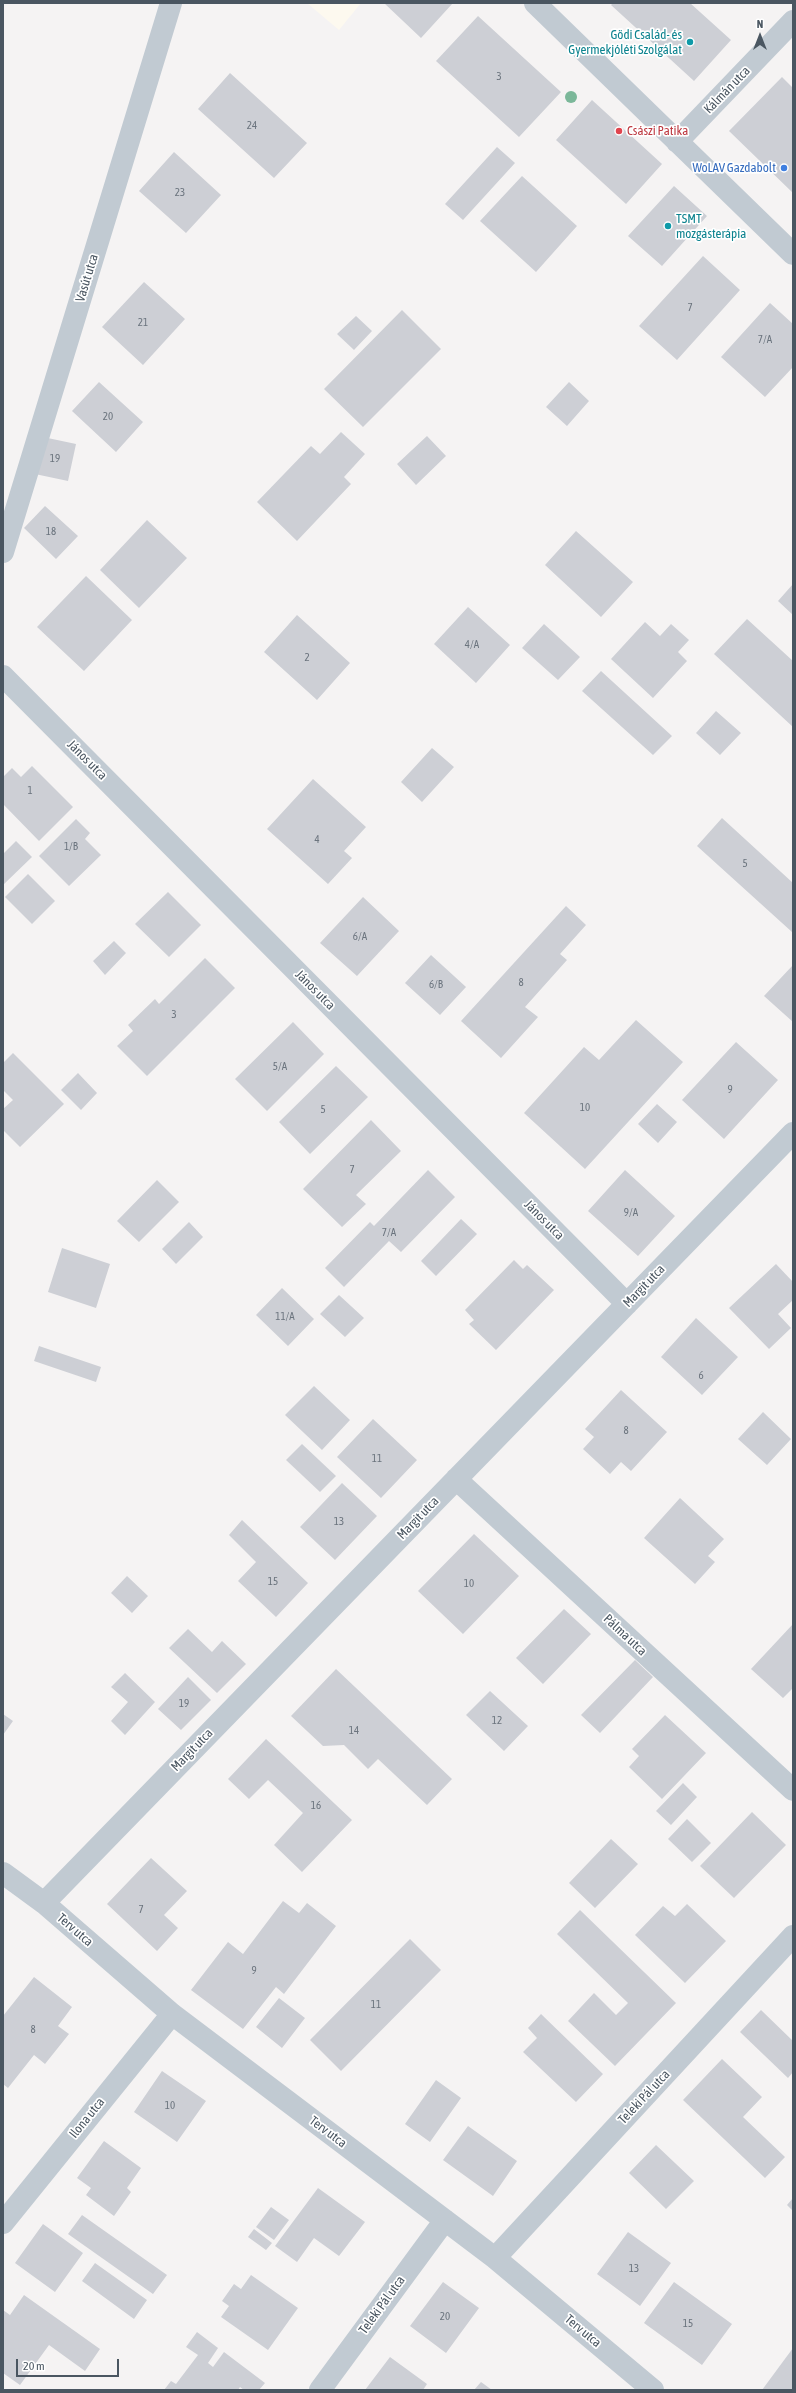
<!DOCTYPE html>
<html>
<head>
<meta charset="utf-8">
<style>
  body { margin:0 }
  #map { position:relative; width:796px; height:2393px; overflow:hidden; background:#f5f3f3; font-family:"Asap Condensed",sans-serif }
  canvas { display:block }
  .frame { position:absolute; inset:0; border:4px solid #4a5661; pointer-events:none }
  .north { position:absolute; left:740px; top:16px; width:40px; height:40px; -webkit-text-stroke:3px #fff; paint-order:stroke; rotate:0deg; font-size:11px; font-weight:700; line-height:16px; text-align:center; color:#4a5661 }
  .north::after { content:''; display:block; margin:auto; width:14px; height:18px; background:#4a5661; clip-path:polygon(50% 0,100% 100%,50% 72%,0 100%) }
  .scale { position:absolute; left:16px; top:2359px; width:103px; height:18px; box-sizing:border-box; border:2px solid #4a5661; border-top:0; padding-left:5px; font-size:12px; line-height:14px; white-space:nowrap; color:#4a5661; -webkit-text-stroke:3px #fff; paint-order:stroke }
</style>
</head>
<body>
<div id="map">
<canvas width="796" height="2393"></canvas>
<div class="frame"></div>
<div class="north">N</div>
<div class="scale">20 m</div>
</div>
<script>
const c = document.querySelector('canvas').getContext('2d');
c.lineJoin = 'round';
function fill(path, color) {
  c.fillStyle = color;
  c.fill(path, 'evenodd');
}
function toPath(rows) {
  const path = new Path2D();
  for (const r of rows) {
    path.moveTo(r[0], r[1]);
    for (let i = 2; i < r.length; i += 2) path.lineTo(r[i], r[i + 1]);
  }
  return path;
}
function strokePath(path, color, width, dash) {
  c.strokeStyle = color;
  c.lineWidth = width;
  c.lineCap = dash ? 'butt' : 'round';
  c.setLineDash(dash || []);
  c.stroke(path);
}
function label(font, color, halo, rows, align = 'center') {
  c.font = font + ' "Asap Condensed",sans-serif';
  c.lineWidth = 3.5;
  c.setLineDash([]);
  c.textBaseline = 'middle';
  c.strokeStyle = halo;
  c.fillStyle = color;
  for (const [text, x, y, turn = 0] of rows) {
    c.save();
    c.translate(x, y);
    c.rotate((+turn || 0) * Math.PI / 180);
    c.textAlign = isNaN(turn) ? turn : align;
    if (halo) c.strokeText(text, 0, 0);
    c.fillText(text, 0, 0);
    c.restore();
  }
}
const commercial = toPath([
  [307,3,361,3,339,30]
]);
const building = toPath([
  [384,3,453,3,421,38],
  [613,3,690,3,731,40,694,81,611,5],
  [478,16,561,92,519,137,436,61],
  [230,73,307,143,274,178,198,109],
  [782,77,793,88,793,193,729,131],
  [592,100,662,164,626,204,556,140],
  [497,147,515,163,463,220,445,204],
  [174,152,221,195,186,233,139,191],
  [522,176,577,226,536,272,480,221],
  [674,186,707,216,662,266,628,236],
  [703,256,740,290,677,360,639,326],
  [144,282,185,319,143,365,102,327],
  [770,303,793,324,793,367,765,397,721,357],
  [402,310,441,349,363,427,324,389],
  [356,316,372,331,354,350,337,334],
  [99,382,143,422,116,452,72,411],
  [569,382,589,401,567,426,546,407],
  [341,432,365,454,344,477,351,484,297,541,257,502,311,446,320,454],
  [427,436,446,456,416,485,397,464],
  [43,437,76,444,68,481,35,474],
  [45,506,78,536,56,559,24,528],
  [147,520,187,558,139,608,100,570],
  [576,531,633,582,601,617,545,565],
  [86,576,132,620,84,671,37,627],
  [793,584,793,615,778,601],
  [468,607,510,645,476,683,434,644],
  [297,615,350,663,317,700,264,652],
  [747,619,793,661,793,727,714,654],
  [645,622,660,636,671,624,689,640,678,652,687,661,653,698,611,659],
  [544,624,580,657,558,680,522,648],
  [601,671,672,736,653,755,582,691],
  [716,711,741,733,720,755,696,733],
  [432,748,454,767,422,802,401,782],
  [32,766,73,807,39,841,3,804,3,777,12,768,21,777],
  [313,779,366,827,344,851,352,858,328,884,267,829],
  [722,818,793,883,792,932,697,846],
  [76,819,90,833,85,839,101,855,69,886,39,856],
  [16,841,32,857,3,885,3,854],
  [28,874,55,901,32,924,5,897],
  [168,892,201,925,169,957,135,924],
  [363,897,399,931,357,976,320,943],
  [566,906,586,925,560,954,567,960,525,1007,538,1017,501,1058,461,1021],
  [114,941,126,953,105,975,93,961],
  [431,955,466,987,440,1015,405,983],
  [205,958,235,988,147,1076,117,1046,133,1031,128,1025,155,999,159,1004],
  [793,965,793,1022,764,996],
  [636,1020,683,1062,585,1169,524,1113,584,1047,599,1060],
  [293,1022,324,1054,267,1111,235,1079],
  [736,1042,778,1080,724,1139,682,1100],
  [13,1053,64,1104,20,1147,3,1130,3,1109,13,1100,3,1090,3,1063],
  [336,1066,368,1097,310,1154,279,1122],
  [78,1073,97,1093,81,1110,61,1090],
  [657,1104,677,1122,658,1143,638,1124],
  [371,1120,401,1151,356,1195,366,1204,342,1227,303,1189],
  [428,1170,455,1197,401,1252,389,1241,344,1287,325,1268,370,1222,374,1226],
  [625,1170,675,1216,638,1256,588,1211],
  [157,1180,179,1202,139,1242,117,1221],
  [461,1219,477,1234,436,1276,421,1261],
  [189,1222,203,1237,176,1264,162,1249],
  [62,1248,110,1264,96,1308,48,1292],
  [514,1260,523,1269,527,1265,554,1290,496,1350,469,1324,474,1320,465,1310],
  [776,1264,793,1282,793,1300,778,1314,791,1328,769,1349,729,1308],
  [282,1288,314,1319,288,1346,256,1315],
  [339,1295,364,1318,345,1337,320,1314],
  [696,1318,738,1357,702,1395,661,1357],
  [39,1346,101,1367,96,1382,34,1361],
  [314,1386,350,1420,322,1450,285,1415],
  [621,1390,667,1432,631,1471,621,1462,610,1474,583,1449,594,1437,585,1429],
  [763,1412,791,1439,767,1465,738,1439],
  [373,1419,417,1460,381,1498,337,1457],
  [302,1444,336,1476,320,1492,286,1460],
  [342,1483,377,1516,335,1560,300,1527],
  [680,1498,724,1539,708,1556,715,1562,695,1584,644,1538],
  [242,1520,308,1583,276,1617,238,1581,256,1562,229,1535],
  [474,1534,519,1576,463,1634,418,1591],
  [127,1576,148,1596,132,1613,111,1593],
  [564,1609,591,1634,543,1684,516,1658],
  [793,1624,793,1688,783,1698,751,1669],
  [188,1629,212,1652,222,1641,246,1664,217,1693,169,1648],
  [635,1660,653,1677,600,1733,581,1715],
  [336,1669,452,1779,427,1805,378,1759,368,1769,344,1745,323,1746,291,1716],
  [125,1673,155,1702,125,1735,111,1721,128,1702,111,1687],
  [188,1677,211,1700,181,1730,158,1709],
  [490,1691,528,1726,504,1751,466,1715],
  [3,1714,13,1721,3,1735],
  [665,1715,706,1753,662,1799,629,1767,639,1756,632,1749],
  [266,1739,352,1820,302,1872,274,1845,303,1813,268,1780,249,1799,228,1779],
  [683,1783,697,1797,671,1825,656,1811],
  [752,1812,786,1845,734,1898,700,1866],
  [687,1819,711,1843,692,1862,668,1839],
  [611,1839,638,1864,595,1908,569,1883],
  [151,1858,187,1891,164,1915,178,1928,157,1951,107,1904],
  [283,1901,299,1913,307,1903,336,1926,284,1994,276,1987,243,2029,191,1990,228,1942,243,1954],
  [687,1904,726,1941,685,1983,635,1935,663,1906,675,1916],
  [580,1910,676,2003,615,2066,568,2021,594,1993,616,2015,628,2003,557,1934],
  [410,1939,441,1970,341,2071,310,2040],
  [34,1977,72,2007,58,2026,69,2034,45,2064,34,2055,8,2088,3,2084,3,2016],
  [279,1998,305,2018,282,2048,256,2027],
  [761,2010,793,2041,793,2072,788,2078,740,2032],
  [541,2014,603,2074,576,2102,523,2052,537,2038,528,2028],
  [722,2059,762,2097,743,2117,785,2157,765,2178,683,2100],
  [162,2071,206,2101,177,2142,134,2112],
  [436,2080,461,2098,430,2142,405,2124],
  [468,2126,517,2161,493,2196,443,2160],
  [104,2141,141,2168,127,2188,131,2192,114,2216,86,2195,91,2188,77,2178],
  [656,2145,694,2181,666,2209,629,2173],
  [318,2188,365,2222,339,2256,314,2238,297,2262,275,2246],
  [793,2198,793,2211,787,2205],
  [271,2207,289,2220,274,2240,256,2227],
  [82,2215,167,2275,153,2294,68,2234],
  [43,2224,83,2253,55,2292,15,2263],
  [254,2229,272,2243,266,2250,248,2237],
  [628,2232,671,2263,640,2306,597,2274],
  [95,2263,147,2300,134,2319,82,2281],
  [251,2275,298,2308,268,2350,221,2317,229,2306,222,2301,234,2284,241,2289],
  [443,2282,479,2308,446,2353,410,2326],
  [674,2282,732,2324,702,2365,644,2323],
  [24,2295,100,2349,85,2371,49,2345,20,2385,3,2373,3,2310,10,2315],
  [197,2332,218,2348,208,2363,213,2367,224,2352,265,2383,259,2390,244,2390,240,2387,238,2390,164,2390,171,2381,176,2384,198,2355,186,2347],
  [793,2348,793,2390,762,2390],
  [390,2357,427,2384,423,2390,365,2390],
  [481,2382,492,2390,474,2390]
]);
const minor = toPath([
  [535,3,793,254],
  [677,142,793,21],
  [3,552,171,3],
  [3,676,627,1304],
  [456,1479,793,1790],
  [3,1873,44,1903,172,2014,495,2258,653,2390],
  [44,1903,793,1133],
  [3,2223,172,2014],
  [495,2258,793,1936],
  [320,2390,445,2220]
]);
const trees = [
  [571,97]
];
const markers = [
  [690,42,4,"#0f9aa8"],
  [619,131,4,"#e0444e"],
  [784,168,4,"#3f7fe0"],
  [668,226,4,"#0f9aa8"]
];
const numberNames = [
  ["3",499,77],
  ["24",252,126],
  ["23",180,193],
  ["7",690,308],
  ["21",143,323],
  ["7/A",765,340],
  ["20",108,417],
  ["19",55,459],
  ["18",51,532],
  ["4/A",472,645],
  ["2",307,658],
  ["1",30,791],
  ["4",317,840],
  ["1/B",71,847],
  ["5",745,864],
  ["6/A",360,937],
  ["8",521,983],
  ["6/B",436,985],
  ["3",174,1015],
  ["5/A",280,1067],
  ["9",730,1090],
  ["10",585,1108],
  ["5",323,1110],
  ["7",352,1170],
  ["9/A",631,1213],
  ["7/A",389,1233],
  ["11/A",285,1317],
  ["6",701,1376],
  ["8",626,1431],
  ["11",377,1459],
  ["13",339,1522],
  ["15",273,1582],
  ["10",469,1584],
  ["19",184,1704],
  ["12",497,1721],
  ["14",354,1731],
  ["16",316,1806],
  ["7",141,1910],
  ["9",254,1971],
  ["11",376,2005],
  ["8",33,2030],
  ["10",170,2106],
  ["13",634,2269],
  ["20",445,2317],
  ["15",688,2324]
];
const cultureNames = [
  ["Gödi Család- és",682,35],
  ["Gyermekjóléti Szolgálat",682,50],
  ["TSMT",676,219,"left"],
  ["mozgásterápia",676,234,"left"]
];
const streetNames = [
  ["Kálmán utca",727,90,-46],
  ["Vasút utca",87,278,-73],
  ["János utca",87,760,45],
  ["János utca",315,990,45],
  ["János utca",544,1220,45],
  ["Margit utca",644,1286,-46],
  ["Margit utca",418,1518,-46],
  ["Pálma utca",625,1635,43],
  ["Margit utca",192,1750,-46],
  ["Terv utca",75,1930,41],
  ["Teleki Pál utca",644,2097,-47],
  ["Ilona utca",87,2118,-51],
  ["Terv utca",328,2132,37],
  ["Teleki Pál utca",382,2305,-54],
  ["Terv utca",583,2331,40]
];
const healthNames = [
  ["Császi Patika",627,131]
];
const shopNames = [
  ["WoLAV Gazdabolt",776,168]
];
fill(commercial, '#fdf9ef');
fill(building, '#cdcfd5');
strokePath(minor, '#c1cad2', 22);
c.fillStyle = '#7bb799';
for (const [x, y] of trees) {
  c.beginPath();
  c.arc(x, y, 6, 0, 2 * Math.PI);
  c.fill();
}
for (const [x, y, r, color] of markers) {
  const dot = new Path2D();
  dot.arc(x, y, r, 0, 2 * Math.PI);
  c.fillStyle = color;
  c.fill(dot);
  strokePath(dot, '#fff', 1.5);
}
label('11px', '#6b747e', null, numberNames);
label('13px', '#0d838f', '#fff', cultureNames, 'right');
label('13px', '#4a5661', '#fff', streetNames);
label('13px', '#be3a42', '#fff', healthNames, 'left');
label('13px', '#366cbe', '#fff', shopNames, 'right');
</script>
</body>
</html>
